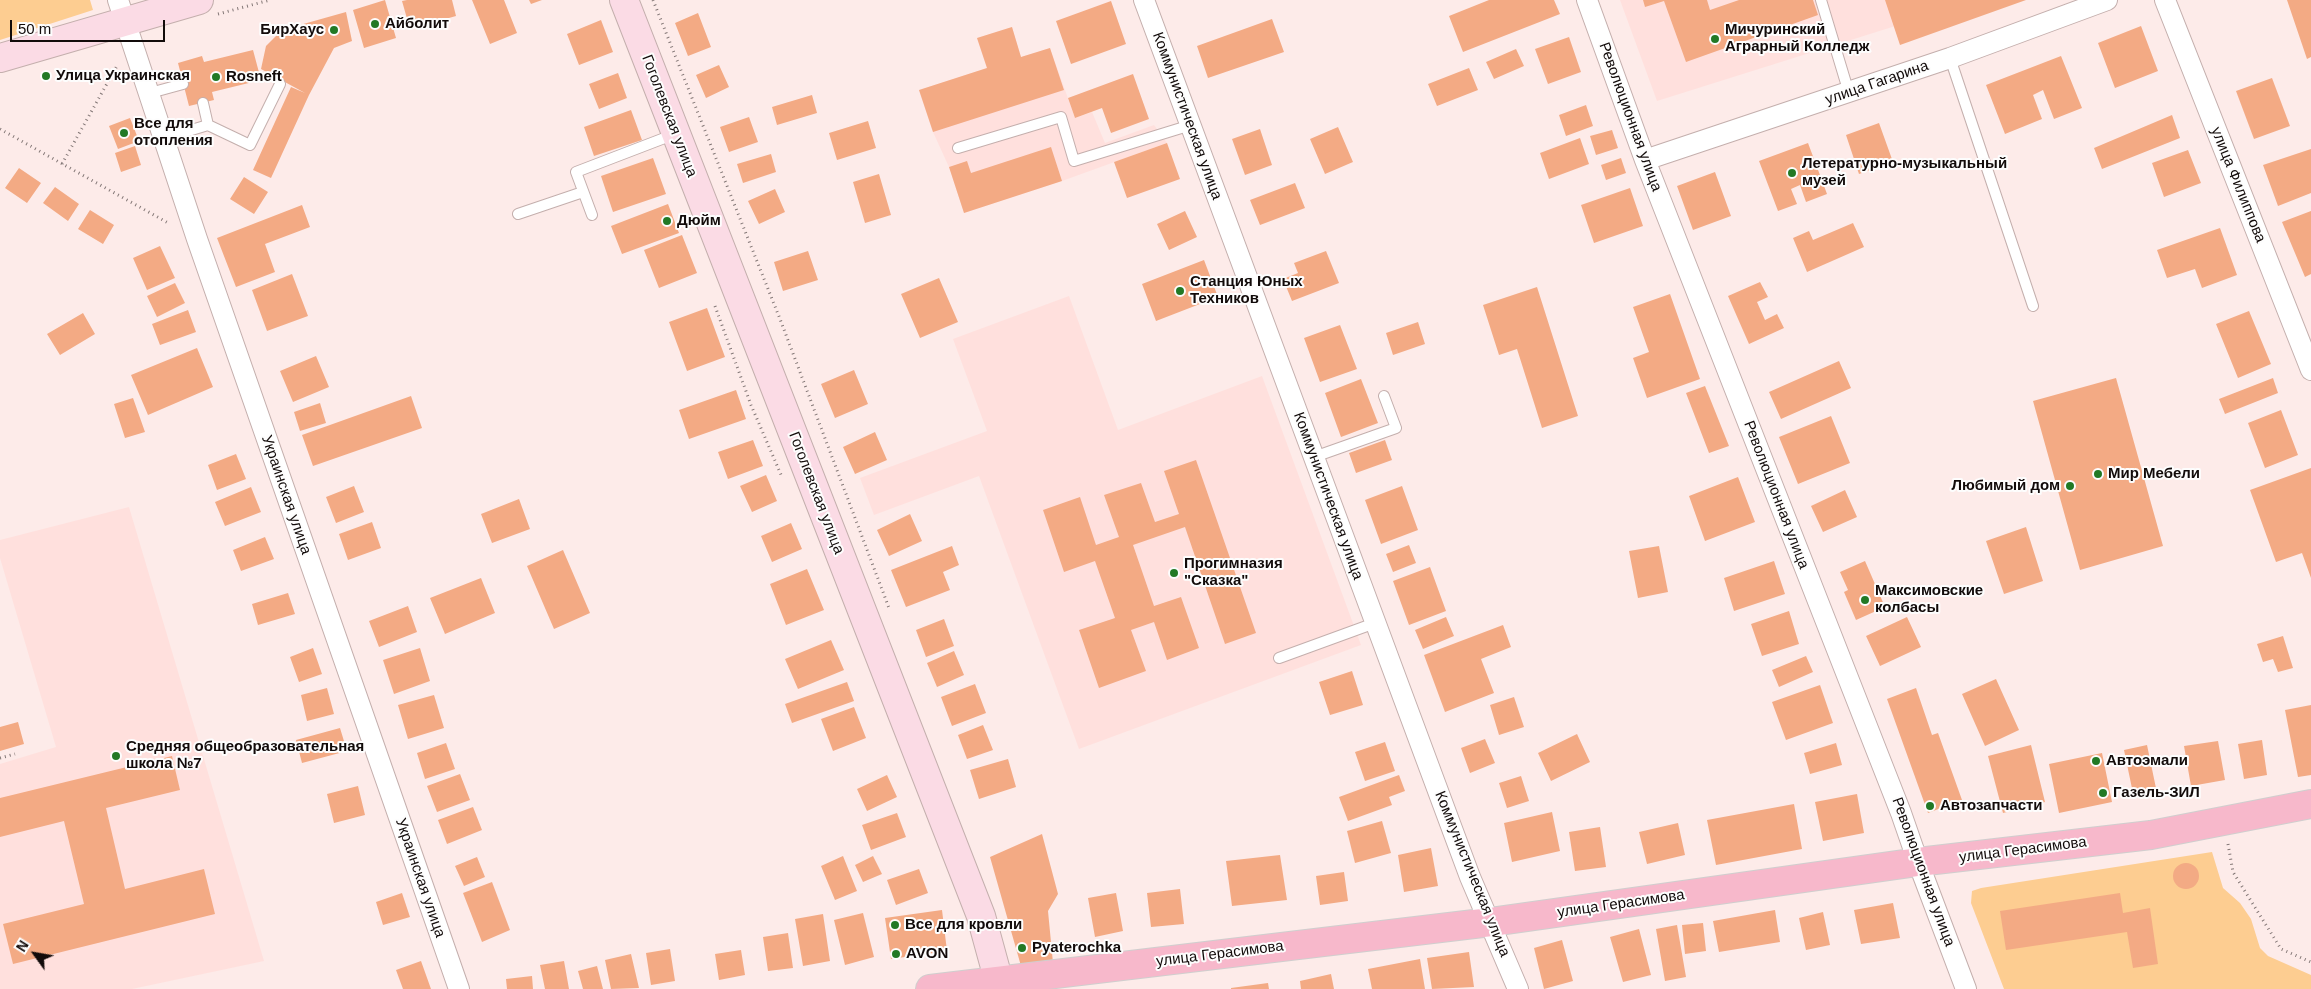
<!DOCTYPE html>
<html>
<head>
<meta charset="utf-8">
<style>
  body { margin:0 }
  #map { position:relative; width:2311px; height:989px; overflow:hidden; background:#fdebe9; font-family:Helvetica,sans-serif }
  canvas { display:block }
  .north { position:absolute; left:10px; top:929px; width:50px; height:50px; -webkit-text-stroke:4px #fdfdfd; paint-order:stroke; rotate:302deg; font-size:14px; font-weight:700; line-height:20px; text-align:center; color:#120b0a }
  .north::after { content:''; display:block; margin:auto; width:18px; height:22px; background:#120b0a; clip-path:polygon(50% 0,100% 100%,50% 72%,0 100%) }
  .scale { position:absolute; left:10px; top:20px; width:155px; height:22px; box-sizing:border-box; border:2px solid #120b0a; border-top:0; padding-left:6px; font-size:15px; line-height:18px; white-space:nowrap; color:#120b0a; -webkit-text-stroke:4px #fdfdfd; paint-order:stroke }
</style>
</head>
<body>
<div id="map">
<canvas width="2311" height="989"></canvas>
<div class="north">N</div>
<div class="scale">50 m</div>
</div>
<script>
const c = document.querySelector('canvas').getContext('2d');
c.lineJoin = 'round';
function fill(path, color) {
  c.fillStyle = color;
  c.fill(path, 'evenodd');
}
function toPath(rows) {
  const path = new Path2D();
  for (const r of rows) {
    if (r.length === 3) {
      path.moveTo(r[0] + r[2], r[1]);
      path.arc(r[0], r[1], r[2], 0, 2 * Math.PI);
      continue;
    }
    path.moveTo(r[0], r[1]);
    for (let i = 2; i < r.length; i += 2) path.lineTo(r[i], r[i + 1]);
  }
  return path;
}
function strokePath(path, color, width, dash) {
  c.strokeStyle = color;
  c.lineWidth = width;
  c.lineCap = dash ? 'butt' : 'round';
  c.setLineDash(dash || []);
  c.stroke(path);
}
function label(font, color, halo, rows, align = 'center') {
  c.font = font + ' Helvetica,sans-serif';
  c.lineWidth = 4;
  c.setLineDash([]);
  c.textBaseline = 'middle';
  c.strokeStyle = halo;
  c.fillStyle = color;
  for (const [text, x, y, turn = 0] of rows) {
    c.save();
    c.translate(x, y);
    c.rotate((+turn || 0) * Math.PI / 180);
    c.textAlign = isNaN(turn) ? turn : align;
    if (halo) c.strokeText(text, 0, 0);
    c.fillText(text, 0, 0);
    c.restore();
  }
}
const built = toPath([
  [1620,0,1978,0,1657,101],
  [1012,27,1021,57,1050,48,1075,118,1092,112,1105,143,1154,125,1167,143,1062,181,964,213,949,167,933,132,919,90,987,68,977,38],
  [1069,296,1118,430,1262,376,1361,645,1079,749,979,476,874,515,860,478,987,431,953,339],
  [129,507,264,961,132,989,0,989,0,764,56,747,0,558,0,540]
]);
const green = toPath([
  [0,0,90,0,93,10,0,40],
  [2212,852,2223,888,2240,903,2251,919,2260,948,2268,956,2311,975,2311,989,2004,989,1971,903,1972,891,1981,888]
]);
const building = toPath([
  [385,0,396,38,364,48,353,10],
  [407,0,452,0,456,16,410,29,402,1],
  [472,0,504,0,517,33,490,44],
  [529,0,542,0,531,4],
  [1489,0,1554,0,1560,14,1463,52,1449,16],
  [1643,0,1707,0,1710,10,1739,0,1813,0,1818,15,1686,62,1664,1,1645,7],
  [1885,0,2026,0,1900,45],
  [2287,0,2311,0,2311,57,2307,59],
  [1111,1,1126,44,1071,64,1056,21],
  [346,12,352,41,334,48,309,95,271,178,253,170,291,87,305,93,261,69,266,46,282,30],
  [698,13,711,47,688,56,675,23],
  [1272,19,1284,52,1208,78,1197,46],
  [601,20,613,52,579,65,567,34],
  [2141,26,2158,71,2115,88,2098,43],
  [1012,27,1021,57,1050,48,1064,90,933,132,919,90,987,68,977,38],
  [1569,37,1581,72,1548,84,1535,49],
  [1516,49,1524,66,1494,79,1486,62],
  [253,50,261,80,212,92,214,100,189,106,178,63,202,56,204,62],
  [2061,56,2082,108,2054,119,2043,90,2033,95,2042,119,2005,134,1986,85],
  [719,65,729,87,706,98,696,75],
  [1469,68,1478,90,1437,106,1428,84],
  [618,73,627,98,599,109,589,84],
  [1133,74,1149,119,1111,133,1102,108,1075,118,1068,98],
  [2272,78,2290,126,2254,139,2236,91],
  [812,95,817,113,777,125,772,107],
  [1586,105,1593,126,1566,136,1559,115],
  [631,110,642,140,594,156,584,127],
  [2172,115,2180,138,2102,169,2094,148],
  [749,117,758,142,729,152,720,127],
  [130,118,139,141,118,149,109,126],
  [868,121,876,148,837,160,829,133],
  [1879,123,1893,162,1859,174,1846,135],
  [1338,127,1353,162,1325,174,1310,139],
  [1260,129,1272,165,1245,175,1232,139],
  [1612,130,1618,148,1596,155,1590,136],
  [1580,138,1589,164,1549,179,1540,153],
  [1167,143,1180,179,1127,198,1114,162],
  [1808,143,1827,194,1806,202,1800,185,1791,189,1797,204,1778,211,1759,161],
  [135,146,141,165,121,172,115,153],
  [1051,147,1062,181,964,213,949,167,967,161,971,173],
  [2311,149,2311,193,2278,206,2263,165],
  [2188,150,2201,183,2164,197,2152,163],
  [771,154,776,172,743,183,737,164],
  [653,158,666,194,613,212,601,176],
  [1621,158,1626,173,1606,180,1601,165],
  [19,168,41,183,27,203,5,188],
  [1715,172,1731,216,1693,230,1677,186],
  [879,174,891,215,865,223,853,182],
  [244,177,268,192,254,214,230,199],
  [1295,183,1305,208,1260,225,1250,200],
  [55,187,79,204,68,221,43,203],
  [1630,188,1643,226,1594,243,1581,205],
  [775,189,785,212,759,224,748,201],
  [668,204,679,233,622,254,611,226],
  [302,205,310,227,265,244,275,272,236,287,217,238],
  [90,210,114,225,103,244,78,229],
  [1185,211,1197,237,1169,250,1157,224],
  [2311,211,2311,274,2305,277,2282,222],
  [1853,223,1864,247,1807,272,1793,238,1809,231,1813,240],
  [2220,228,2237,275,2202,288,2195,269,2167,278,2157,250],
  [682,235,697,273,659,288,644,250],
  [160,246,175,278,147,290,133,258],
  [808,251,818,280,783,291,774,262],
  [1326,251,1339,283,1292,301,1283,279,1298,273,1294,263],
  [1204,260,1218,297,1156,321,1142,284],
  [292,274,308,316,267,331,252,290],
  [939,278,958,322,920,338,901,294],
  [1760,282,1768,297,1757,302,1765,320,1777,314,1784,328,1749,344,1728,296],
  [175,283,185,303,157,317,147,296],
  [1537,287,1578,416,1542,428,1517,349,1499,355,1483,305],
  [1670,294,1700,379,1647,398,1633,358,1649,352,1633,307],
  [707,308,725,357,687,371,669,322],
  [188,310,196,332,160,345,152,324],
  [2249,311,2271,364,2238,378,2216,324],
  [83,313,95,334,60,355,47,334],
  [1418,322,1425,344,1393,355,1386,333],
  [1340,325,1357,369,1320,382,1304,338],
  [197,348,213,387,148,415,131,375],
  [316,356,329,387,293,402,280,371],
  [1839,361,1851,388,1781,419,1769,392],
  [854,370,868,404,835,418,821,384],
  [2116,378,2163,546,2080,570,2033,401],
  [2273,378,2278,393,2225,414,2219,399],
  [1361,379,1378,423,1341,437,1325,393],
  [1705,386,1729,446,1709,453,1686,393],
  [736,390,746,419,689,439,679,410],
  [411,396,422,428,313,466,302,435],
  [133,398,145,432,125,438,114,404],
  [320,403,326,423,300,431,294,412],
  [2281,410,2298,455,2265,468,2248,423],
  [1831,416,1850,463,1798,484,1779,437],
  [875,432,887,460,855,474,843,447],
  [753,440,763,466,728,479,718,452],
  [1385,440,1392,460,1356,473,1349,453],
  [236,454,246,479,217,490,208,465],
  [1196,460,1256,633,1225,644,1185,527,1133,545,1154,606,1181,597,1199,648,1167,660,1154,622,1131,630,1146,671,1099,688,1079,630,1115,618,1095,561,1064,572,1043,510,1080,497,1096,545,1119,537,1104,495,1141,483,1155,522,1179,514,1164,471],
  [2311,468,2311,578,2302,553,2276,562,2250,490],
  [766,475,777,501,752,512,740,486],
  [1738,477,1755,522,1705,541,1689,496],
  [354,486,364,512,336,523,326,497],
  [1402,486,1418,530,1381,544,1365,500],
  [251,487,261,512,225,526,215,502],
  [1845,490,1857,517,1823,532,1811,506],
  [519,499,530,529,492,543,481,514],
  [910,514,922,541,889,556,877,530],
  [372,522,381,548,348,560,339,534],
  [791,523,802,549,772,562,761,536],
  [2026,527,2043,581,2004,594,1986,541],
  [265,537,274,559,241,571,233,550],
  [1409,545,1416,563,1393,572,1386,554],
  [952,546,959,565,943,572,950,590,906,607,891,570],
  [1659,546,1668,592,1638,598,1629,551],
  [563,550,590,613,554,629,527,566],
  [1774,561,1785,594,1734,611,1724,578],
  [1865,561,1885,607,1856,620,1844,592,1848,590,1840,572],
  [1430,567,1446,611,1409,625,1393,581],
  [807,569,824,610,786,625,770,584],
  [481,578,495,613,445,634,430,598],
  [288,593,295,614,258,625,252,604],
  [408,606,417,632,379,647,369,621],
  [1789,611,1799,644,1762,656,1751,624],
  [1446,617,1454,636,1423,649,1415,630],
  [1907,617,1921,647,1880,666,1866,636],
  [944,619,954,646,926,657,916,630],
  [1503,625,1511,647,1481,659,1494,693,1445,712,1424,655],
  [2283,636,2293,668,2278,672,2273,659,2263,662,2257,644],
  [831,640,844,670,798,689,785,659],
  [313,648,322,674,299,682,290,657],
  [420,648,430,681,394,694,383,660],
  [954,651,964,675,937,687,927,663],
  [1806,656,1813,672,1779,687,1772,670],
  [1352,671,1363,705,1330,715,1319,682],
  [1996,679,2019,730,1985,746,1962,694],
  [847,682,854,701,792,723,785,704],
  [975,684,986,713,952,726,941,697],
  [1820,685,1833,723,1786,740,1772,702],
  [327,688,334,714,307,721,301,695],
  [1916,688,1932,735,1938,733,1962,800,1928,813,1887,699],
  [434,695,444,728,408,739,398,705],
  [1514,697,1524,727,1499,735,1490,705],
  [2311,705,2311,775,2298,777,2285,710],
  [854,707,866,738,833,751,821,719],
  [18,722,24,744,0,751,0,727],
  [983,725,993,750,967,759,958,735],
  [340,728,347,751,302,763,296,740],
  [1577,734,1590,762,1551,781,1538,753],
  [1485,739,1495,763,1470,773,1461,748],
  [2262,740,2267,775,2244,779,2238,744],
  [2218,741,2225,780,2191,786,2184,746],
  [1385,742,1395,771,1365,781,1355,752],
  [446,743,455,769,425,779,417,753],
  [1836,743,1842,765,1810,774,1804,753],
  [2031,745,2045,802,2003,813,1988,756],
  [2147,745,2157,793,2134,798,2124,750],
  [2102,753,2112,802,2059,813,2049,764],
  [172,756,180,790,106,808,125,889,204,869,215,914,13,964,3,924,84,904,64,821,0,837,0,798],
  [1008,759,1016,787,979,799,970,770],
  [460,774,470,800,437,812,427,786],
  [887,775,897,797,867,811,857,789],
  [1399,775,1405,791,1389,797,1392,805,1348,821,1339,797],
  [1521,776,1529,801,1507,808,1499,783],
  [358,786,365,815,334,823,327,794],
  [1857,794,1864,833,1823,841,1815,802],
  [1794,804,1802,849,1716,865,1707,820],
  [473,807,482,830,447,844,438,820],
  [1552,812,1560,851,1512,862,1504,823],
  [897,813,906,837,871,850,862,825],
  [1382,821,1391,853,1355,863,1347,831],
  [1678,823,1685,855,1647,864,1639,832],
  [1600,827,1606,867,1575,871,1569,832],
  [1042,834,1058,894,1048,911,1053,963,1021,966,990,857],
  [1431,848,1438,886,1404,892,1398,855],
  [1280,855,1287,900,1232,906,1226,861],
  [843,856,857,891,835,900,821,866],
  [873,856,882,874,863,882,855,865],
  [477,857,485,877,464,886,455,866],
  [2186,876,13],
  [919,869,928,893,896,905,887,880],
  [1344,872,1348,901,1320,905,1316,876],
  [492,882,510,930,482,942,463,893],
  [1180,889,1184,924,1151,927,1147,893],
  [402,893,410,917,383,925,376,902],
  [1116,893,1123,931,1095,937,1088,898],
  [2120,893,2123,913,2150,908,2158,964,2133,968,2127,932,2006,950,2000,911],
  [1893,903,1900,938,1861,944,1854,910],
  [942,910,947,951,891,959,885,918],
  [1775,910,1780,942,1719,952,1713,921],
  [1823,912,1830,945,1806,950,1799,918],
  [863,913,874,957,845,965,834,920],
  [823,914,830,961,803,966,795,919],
  [1703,923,1706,951,1685,954,1682,925],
  [1677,925,1686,977,1665,981,1656,929],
  [1639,929,1651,975,1623,982,1610,937],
  [788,933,793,968,768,971,763,937],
  [1562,940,1573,981,1544,989,1534,948],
  [670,949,675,981,651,985,646,953],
  [741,950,745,975,719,980,715,954],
  [1469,952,1474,987,1432,989,1427,958],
  [631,954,639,988,611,989,605,960],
  [1420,959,1425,989,1372,989,1368,969],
  [421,961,431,989,403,989,396,970],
  [564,961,569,989,545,989,540,965],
  [597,966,603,989,583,989,578,971],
  [1331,974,1334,989,1301,989,1300,981],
  [532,976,533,989,507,989,506,979],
  [1268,983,1269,989,1231,989,1231,988]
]);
const path = toPath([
  [653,0,780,319,889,608],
  [218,14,270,0],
  [0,129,170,224],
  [62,164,118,64],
  [715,306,751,405,782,477],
  [0,758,15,754],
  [2228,844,2233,872,2281,949,2311,962]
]);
const lane = toPath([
  [1821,0,1849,93],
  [1950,58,2033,306],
  [150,93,183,84],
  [208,125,250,145,280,84],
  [165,138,208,125,203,103],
  [958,148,1061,117,1074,161,1191,125],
  [518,214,583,192],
  [592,215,576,172,675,134],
  [1314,457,1396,428,1384,396],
  [1279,658,1375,623]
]);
const street = toPath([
  [118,0,197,239,459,989],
  [1144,0,1470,877,1518,989],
  [1587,0,1645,160,1901,813,1918,862,1966,989],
  [2165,0,2311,370],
  [1645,160,1950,58,2107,0]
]);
const secondary = toPath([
  [624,0,981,916,1001,989],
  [0,58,199,0]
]);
const primary = toPath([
  [930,989,1491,922,1918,862,2151,835,2311,804]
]);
const markers = [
  [375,24,5,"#227925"],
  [334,30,5,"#227925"],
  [1715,39,5,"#227925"],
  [46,76,5,"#227925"],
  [216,77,5,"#227925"],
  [124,133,5,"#227925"],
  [1792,173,5,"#227925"],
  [667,221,5,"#227925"],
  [1180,291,5,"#227925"],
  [2098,474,5,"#227925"],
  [2070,486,5,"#227925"],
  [1174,573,5,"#227925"],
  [1865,600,5,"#227925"],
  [116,756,5,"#227925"],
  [2096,761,5,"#227925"],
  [2103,793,5,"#227925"],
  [1930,806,5,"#227925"],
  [895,925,5,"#227925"],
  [1022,948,5,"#227925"],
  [896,954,5,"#227925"]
];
const poiNames = [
  ["Айболит",385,24],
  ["БирХаус",324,30,"right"],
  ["Мичуринский",1725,30],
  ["Аграрный Колледж",1725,47],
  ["Улица Украинская",56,76],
  ["Rosneft",226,77],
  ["Все для",134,124],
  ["отопления",134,141],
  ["Летературно-музыкальный",1802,164],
  ["музей",1802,181],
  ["Дюйм",677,221],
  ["Станция Юных",1190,282],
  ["Техников",1190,299],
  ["Мир Мебели",2108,474],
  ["Любимый дом",2060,486,"right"],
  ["Прогимназия",1184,564],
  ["\"Сказка\"",1184,581],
  ["Максимовские",1875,591],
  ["колбасы",1875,608],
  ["Средняя общеобразовательная",126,747],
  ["школа №7",126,764],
  ["Автоэмали",2106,761],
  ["Газель-ЗИЛ",2113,793],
  ["Автозапчасти",1940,806],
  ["Все для кровли",905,925],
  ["Pyaterochka",1032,948],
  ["AVON",906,954]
];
const streetNames = [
  ["улица Гагарина",1877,83,-19],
  ["Гоголевская улица",669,116,69],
  ["Коммунистическая улица",1187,116,70],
  ["Революционная улица",1630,117,70],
  ["улица Филиппова",2238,185,68],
  ["Гоголевская улица",816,493,69],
  ["Украинская улица",286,495,71],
  ["Революционная улица",1776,495,69],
  ["Коммунистическая улица",1328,496,70],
  ["улица Герасимова",2023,850,-7],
  ["Революционная улица",1923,872,70],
  ["Коммунистическая улица",1472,874,68],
  ["Украинская улица",420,878,71],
  ["улица Герасимова",1621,904,-8],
  ["улица Герасимова",1220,954,-7]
];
fill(built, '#ffe0dd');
fill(green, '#fdcd91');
fill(building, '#f3aa84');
strokePath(lane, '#c4afad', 12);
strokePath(street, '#c4afad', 22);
strokePath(secondary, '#c4afad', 30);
strokePath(primary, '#d0cece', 30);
strokePath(path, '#837776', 3, [1, 4]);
strokePath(lane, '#fff', 10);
strokePath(street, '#fff', 20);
strokePath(secondary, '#fbdbe5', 28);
strokePath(primary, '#f7b8cb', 28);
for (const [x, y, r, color] of markers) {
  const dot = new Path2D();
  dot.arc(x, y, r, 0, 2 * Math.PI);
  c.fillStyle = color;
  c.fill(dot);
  strokePath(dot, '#fdfdfd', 2);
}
label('bold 15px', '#120b0a', '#fdfdfd', poiNames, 'left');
label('15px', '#120b0a', '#fdfdfd', streetNames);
</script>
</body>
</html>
